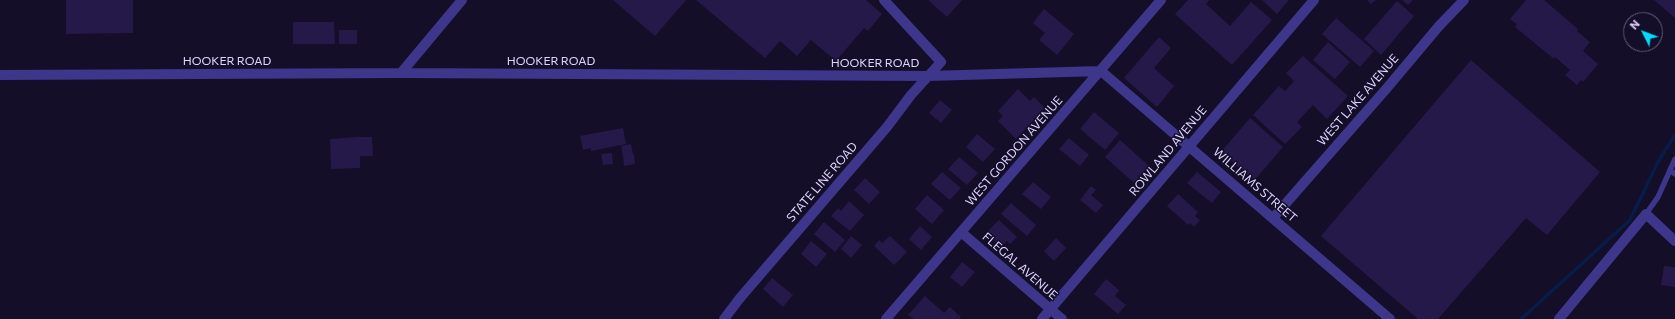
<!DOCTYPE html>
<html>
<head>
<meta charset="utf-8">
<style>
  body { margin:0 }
  #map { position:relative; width:1675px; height:319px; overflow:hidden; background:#140e28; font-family:Commissioner,sans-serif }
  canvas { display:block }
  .north { position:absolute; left:1623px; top:12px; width:40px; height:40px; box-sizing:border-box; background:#140e28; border:1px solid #645e7e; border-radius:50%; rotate:312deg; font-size:11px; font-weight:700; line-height:16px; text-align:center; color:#dcd5ff }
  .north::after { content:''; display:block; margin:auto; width:14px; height:18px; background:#01dbff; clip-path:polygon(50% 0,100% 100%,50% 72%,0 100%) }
</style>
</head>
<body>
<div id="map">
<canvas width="1675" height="319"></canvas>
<div class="north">N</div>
</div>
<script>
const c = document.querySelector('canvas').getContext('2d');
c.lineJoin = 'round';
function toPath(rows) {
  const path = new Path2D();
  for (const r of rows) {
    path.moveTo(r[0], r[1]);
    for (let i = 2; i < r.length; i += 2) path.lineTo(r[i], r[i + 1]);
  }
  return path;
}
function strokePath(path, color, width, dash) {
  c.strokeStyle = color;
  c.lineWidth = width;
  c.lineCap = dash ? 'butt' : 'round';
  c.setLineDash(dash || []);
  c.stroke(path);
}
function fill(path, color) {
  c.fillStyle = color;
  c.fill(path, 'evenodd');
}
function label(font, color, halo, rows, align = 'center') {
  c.font = font + ' Commissioner,sans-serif';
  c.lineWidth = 3;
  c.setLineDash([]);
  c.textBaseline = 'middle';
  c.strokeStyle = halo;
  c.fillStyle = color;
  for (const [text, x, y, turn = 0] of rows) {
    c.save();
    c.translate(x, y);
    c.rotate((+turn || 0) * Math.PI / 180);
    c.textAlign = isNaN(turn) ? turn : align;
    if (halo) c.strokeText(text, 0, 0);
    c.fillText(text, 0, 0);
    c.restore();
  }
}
const stream = toPath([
  [1521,319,1630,220,1659,160,1675,135]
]);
const building = toPath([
  [66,0,133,0,133,33,66,34],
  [613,0,686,0,655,36],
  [696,0,866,0,882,14,868,31,864,28,836,61,811,40,797,56,780,41,765,58],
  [928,0,962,0,947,17],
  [1188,0,1209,0,1206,4,1230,26,1251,2,1272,20,1232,65,1175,14],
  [1262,0,1289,0,1277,14],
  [1367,0,1376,0,1371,4],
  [1402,0,1413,0,1408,5],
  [1526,0,1544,0,1578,29,1577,31,1590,42,1583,51,1598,64,1583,82,1581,80,1577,85,1565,75,1570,70,1555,57,1554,59,1515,27,1517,24,1510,19],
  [1654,0,1675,0,1675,18],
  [1397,1,1414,16,1381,55,1364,39],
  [1044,9,1074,34,1057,55,1039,40,1045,33,1033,23],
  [1336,18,1374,51,1360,67,1322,34],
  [293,22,334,22,335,44,293,44],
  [339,30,357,30,357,44,339,44],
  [1159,37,1171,48,1154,68,1174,86,1157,107,1124,78],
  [1328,42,1350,62,1335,79,1313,60],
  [1303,56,1348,96,1327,119,1313,105,1297,122,1302,127,1285,144,1253,115,1279,86,1285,91,1294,81,1286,73],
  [1471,60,1600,172,1547,235,1526,218,1438,319,1418,319,1321,236],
  [1018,89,1030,101,1034,97,1045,108,1016,139,998,121,1003,116,998,111],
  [940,100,952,110,941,123,929,113],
  [1094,112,1119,133,1105,150,1080,129],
  [1250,118,1283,147,1254,181,1221,152],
  [623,128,626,144,591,151,591,148,583,150,580,136],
  [977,134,995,149,983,162,966,147],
  [357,137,372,137,373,156,360,156,360,168,331,169,330,139],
  [1069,138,1089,155,1080,166,1059,149],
  [1120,140,1149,166,1134,183,1105,157],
  [631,144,633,154,623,156,621,146],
  [612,153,613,164,603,165,601,154],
  [634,154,635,164,624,166,623,156],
  [959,157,978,173,967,185,948,169],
  [942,172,961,188,950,200,931,184],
  [1197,172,1221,192,1212,203,1187,183],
  [865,178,880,192,869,204,854,190],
  [1033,182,1051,197,1041,209,1022,194],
  [1091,186,1096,190,1091,195,1103,205,1096,213,1080,200],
  [1178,194,1198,212,1195,216,1200,220,1194,227,1190,223,1188,225,1167,206],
  [927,195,944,210,932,224,915,209],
  [849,201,864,215,850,231,831,216,838,208,841,211],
  [1011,203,1036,225,1027,236,1001,214],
  [999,220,1017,237,1010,244,1007,241,1001,247,986,233],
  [824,222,845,240,835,252,814,234],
  [920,226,932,237,921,250,909,239],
  [851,236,862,245,851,258,841,249],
  [890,236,907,252,894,265,874,246,879,240,882,243],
  [1056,238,1066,248,1054,261,1044,251],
  [811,241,827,254,816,267,801,254],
  [962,262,975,272,962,287,950,277],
  [1664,266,1675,267,1675,287,1661,285],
  [772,278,793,295,783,307,763,289],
  [1106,279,1119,290,1115,296,1126,305,1118,314,1094,294],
  [925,296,944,313,950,307,961,317,959,319,913,319,908,315]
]);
const lane = toPath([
  [1670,170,1675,174],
  [1646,214,1658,197,1675,159]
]);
const street = toPath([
  [401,73,462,0],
  [0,75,401,73,928,76,1101,71,1390,319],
  [1273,218,1387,88,1439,26,1464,0],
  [961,232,1062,319],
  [724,319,740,298,887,127,911,95,941,62,884,0],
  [886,319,1161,0],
  [1042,319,1314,0],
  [1559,319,1646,214,1675,241]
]);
const streetNames = [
  ["HOOKER ROAD",227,61],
  ["HOOKER ROAD",551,61],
  ["HOOKER ROAD",875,63],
  ["WEST LAKE AVENUE",1358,100,-49],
  ["WEST GORDON AVENUE",1014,151,-49],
  ["ROWLAND AVENUE",1168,151,-50],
  ["STATE LINE ROAD",822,182,-49],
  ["WILLIAMS STREET",1255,185,41],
  ["FLEGAL AVENUE",1020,266,41]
];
strokePath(stream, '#071c48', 3.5);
fill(building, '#25194a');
strokePath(lane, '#3d368a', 5.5);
strokePath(street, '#3d368a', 10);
label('12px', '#dcd5ff', '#140e28', streetNames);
</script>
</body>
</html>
